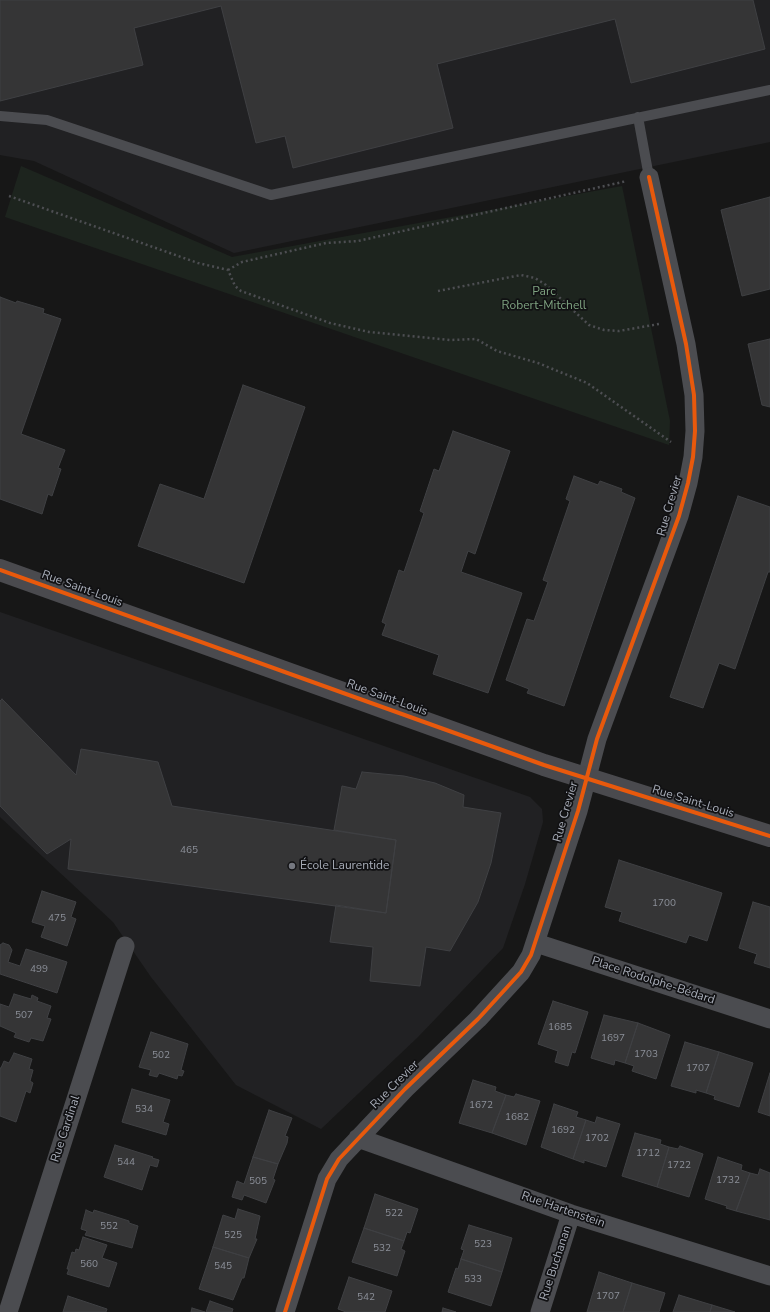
<!DOCTYPE html>
<html>
<head>
<meta charset="utf-8">
<style>
  body { margin:0 }
  canvas { display:block; background:#171717 }
</style>
</head>
<body>
<canvas width="770" height="1312"></canvas>
<script>
const c = document.querySelector('canvas').getContext('2d');
c.lineJoin = 'round';
function fill(path, color) {
  c.fillStyle = color;
  c.fill(path, 'evenodd');
}
function toPath(rows) {
  const path = new Path2D();
  for (const r of rows) {
    path.moveTo(r[0], r[1]);
    for (let i = 2; i < r.length; i += 2) path.lineTo(r[i], r[i + 1]);
  }
  return path;
}
function strokePath(path, color, width, dash) {
  c.strokeStyle = color;
  c.lineWidth = width;
  c.lineCap = dash ? 'butt' : 'round';
  c.setLineDash(dash || []);
  c.stroke(path);
}
function label(font, color, halo, rows, align = 'center') {
  c.font = font + ' "Nunito Sans",sans-serif';
  c.lineWidth = 3.5;
  c.setLineDash([]);
  c.textBaseline = 'middle';
  c.strokeStyle = halo;
  c.fillStyle = color;
  for (const [text, x, y, turn = 0] of rows) {
    c.save();
    c.translate(x, y);
    c.rotate((+turn || 0) * Math.PI / 180);
    c.textAlign = isNaN(turn) ? turn : align;
    if (halo) c.strokeText(text, 0, 0);
    c.fillText(text, 0, 0);
    c.restore();
  }
}
const built = toPath([
  [0,0,770,0,770,142,234,253,34,161,0,155],
  [0,612,530,797,542,809,543,822,525,884,503,948,418,1037,321,1129,236,1085,151,977,113,922,0,817]
]);
const green = toPath([
  [21,166,232,257,622,186,670,421,669,445,5,217]
]);
const building = toPath([
  [0,0,753,0,765,49,631,83,615,19,437,64,453,128,293,168,285,136,256,143,221,6,134,28,143,65,0,101,0,0],
  [770,197,770,289,742,296,721,210,770,197],
  [0,297,16,303,17,301,44,309,43,313,61,319,21,434,65,450,58,468,61,469,52,496,48,494,42,514,0,499,0,297],
  [770,339,770,407,762,405,748,344,770,339],
  [243,385,305,407,244,583,138,546,160,484,204,499,243,385],
  [453,431,510,451,475,554,468,551,461,572,522,593,488,693,433,674,439,655,382,635,386,624,382,622,399,570,404,572,424,513,420,511,434,469,439,471,453,431],
  [574,476,598,485,600,481,622,489,621,492,635,498,564,706,527,693,529,689,506,680,527,619,534,621,548,582,543,580,570,501,566,499,574,476],
  [738,496,770,507,770,572,768,572,735,669,719,663,703,708,670,697,738,496],
  [2,699,76,775,81,749,158,762,172,806,396,840,386,913,68,869,71,839,47,854,0,806,0,701,2,699],
  [362,772,404,776,435,783,464,795,463,807,501,813,491,863,478,902,450,951,426,947,420,986,370,981,373,947,330,942,336,905,386,913,396,840,334,830,342,786,356,789,362,772],
  [619,860,722,893,707,941,689,935,686,943,619,921,622,912,605,907,619,860],
  [42,891,76,902,71,917,76,919,67,946,41,937,45,926,32,922,42,891],
  [753,902,770,907,770,968,754,963,757,954,739,948,753,902],
  [3,943,9,945,12,950,8,962,20,966,26,949,67,962,57,993,0,974,0,945,3,943],
  [14,994,31,999,32,995,38,998,37,1001,51,1006,47,1018,51,1019,43,1041,31,1038,29,1042,14,1037,16,1033,0,1026,0,1004,9,1007,14,994],
  [553,1001,588,1012,575,1053,572,1052,568,1066,555,1062,558,1051,538,1044,553,1001],
  [604,1015,638,1023,625,1063,615,1060,614,1065,591,1058,604,1015],
  [638,1023,670,1035,656,1079,632,1071,634,1066,625,1063,638,1023],
  [151,1032,188,1044,181,1070,184,1071,182,1076,178,1075,177,1079,159,1073,157,1077,149,1075,151,1070,139,1067,151,1032],
  [685,1042,719,1052,706,1093,696,1090,696,1093,671,1086,685,1042],
  [719,1052,753,1063,739,1107,714,1099,715,1096,706,1093,719,1052],
  [14,1053,32,1059,29,1069,33,1070,30,1081,33,1083,30,1093,26,1091,16,1122,0,1116,0,1068,1,1068,4,1061,9,1063,14,1053],
  [770,1073,770,1116,758,1112,770,1073],
  [473,1080,496,1087,495,1091,506,1095,492,1133,459,1123,473,1080],
  [132,1089,170,1100,163,1122,169,1124,166,1135,122,1122,132,1089],
  [516,1094,540,1101,526,1145,492,1133,506,1095,514,1097,516,1094],
  [554,1104,578,1112,576,1117,586,1120,573,1159,541,1147,554,1104],
  [269,1110,292,1118,285,1136,288,1137,287,1143,278,1164,253,1157,269,1110],
  [597,1117,620,1124,606,1167,584,1160,584,1163,573,1159,586,1120,595,1123,597,1117],
  [635,1133,661,1140,660,1144,669,1147,657,1187,622,1176,635,1133],
  [115,1145,153,1157,152,1158,159,1160,157,1167,150,1165,142,1190,104,1177,115,1145],
  [680,1146,703,1154,689,1197,657,1187,669,1147,678,1149,680,1146],
  [253,1157,278,1164,273,1179,275,1180,266,1203,244,1195,242,1200,232,1197,237,1181,244,1184,253,1157],
  [718,1157,742,1165,741,1170,750,1173,736,1211,726,1208,727,1206,705,1199,718,1157],
  [760,1169,770,1173,770,1220,736,1211,750,1173,758,1175,760,1169],
  [375,1194,418,1209,410,1233,407,1232,404,1241,364,1228,375,1194],
  [238,1209,260,1216,255,1239,257,1239,249,1258,213,1247,223,1215,235,1219,238,1209],
  [86,1210,93,1213,94,1210,129,1221,129,1223,138,1226,132,1248,85,1235,87,1231,81,1229,86,1210],
  [469,1225,512,1238,502,1272,461,1259,464,1250,461,1249,469,1225],
  [364,1228,404,1241,401,1249,405,1251,397,1276,352,1262,364,1228],
  [83,1237,107,1245,102,1258,117,1263,109,1287,67,1274,69,1269,67,1269,72,1252,75,1253,76,1249,79,1250,83,1237],
  [213,1247,249,1258,244,1278,242,1278,233,1300,199,1289,213,1247],
  [461,1259,502,1272,491,1306,448,1292,456,1268,458,1269,461,1259],
  [599,1272,632,1283,623,1312,587,1312,599,1272],
  [349,1277,392,1291,385,1312,346,1312,338,1309,349,1277],
  [632,1283,665,1293,659,1312,623,1312,632,1283],
  [679,1295,712,1305,710,1312,673,1312,679,1295],
  [68,1296,107,1309,106,1312,63,1312,68,1296],
  [210,1301,233,1309,232,1312,206,1312,210,1301],
  [712,1305,735,1312,710,1312,712,1305],
  [192,1308,205,1312,191,1312,192,1308],
  [443,1308,456,1312,442,1312,443,1308]
]);
const path = toPath([
  [9,196,198,263,228,270,235,286,241,291,330,323,369,332,450,340,476,339,497,351,538,363,587,383,671,442],
  [228,270,242,262,326,243,358,241,627,181],
  [438,291,521,275,535,278,546,285,589,325,604,330,619,331,659,324]
]);
const lane = toPath([
  [0,116,47,120,271,195,770,90],
  [638,117,649,177]
]);
const street = toPath([
  [536,943,770,1019],
  [358,1138,571,1214,770,1276],
  [8,1312,125,946],
  [285,1312,327,1179,339,1159,405,1089,478,1019,521,972,531,955,578,811,597,739,679,516,688,483,693,457,695,431,694,395,686,344,649,177],
  [540,1312,571,1214]
]);
const secondary = toPath([
  [0,570,544,765,770,836]
]);
const cycleway = toPath([
  [0,570,544,765,770,836],
  [285,1312,327,1179,339,1159,405,1089,478,1019,521,972,531,955,578,811,597,739,679,516,688,483,693,457,695,431,694,395,686,344,649,177]
]);
const markers = [
  [292,866,4,"#757880"]
];
const numberNames = [
  ["465",189,851],
  ["1700",664,904],
  ["475",57,919],
  ["499",39,970],
  ["507",24,1016],
  ["1685",560,1028],
  ["1697",613,1039],
  ["1703",646,1055],
  ["502",161,1056],
  ["1707",698,1069],
  ["1672",481,1106],
  ["534",144,1110],
  ["1682",517,1118],
  ["1692",563,1131],
  ["1702",597,1139],
  ["1712",648,1154],
  ["544",126,1163],
  ["1722",679,1166],
  ["1732",728,1181],
  ["505",258,1182],
  ["522",394,1214],
  ["552",109,1227],
  ["525",233,1236],
  ["523",483,1245],
  ["532",382,1249],
  ["560",89,1265],
  ["545",223,1267],
  ["533",473,1280],
  ["1707",608,1297],
  ["542",366,1298]
];
const parkNames = [
  ["Parc",544,292],
  ["Robert-Mitchell",544,306]
];
const streetNames = [
  ["Rue Crevier",670,506,-74],
  ["Rue Saint-Louis",82,589,20],
  ["Rue Saint-Louis",387,698,20],
  ["Rue Saint-Louis",693,802,17],
  ["Rue Crevier",566,812,-74],
  ["Place Rodolphe-Bédard",653,981,18],
  ["Rue Crevier",395,1085,-45],
  ["Rue Cardinal",66,1129,-72],
  ["Rue Hartenstein",563,1210,19],
  ["Rue Buchanan",556,1263,-72]
];
const poiNames = [
  ["École Laurentide",300,866]
];
fill(built, '#212123');
fill(green, '#1d241e');
fill(building, '#353536');
strokePath(building, '#3f4043', 1);
strokePath(path, '#4d4e52', 2.5, [2, 3]);
strokePath(lane, '#4b4c50', 10);
strokePath(street, '#4b4c50', 19);
strokePath(secondary, '#4a4a4e', 22);
strokePath(cycleway, '#e8590c', 4);
for (const [x, y, r, color] of markers) {
  const dot = new Path2D();
  dot.arc(x, y, r, 0, 2 * Math.PI);
  c.fillStyle = color;
  c.fill(dot);
  strokePath(dot, '#111113', 1.5);
}
label('10px', '#8b8f98', null, numberNames);
label('12px', '#7fa381', '#111113', parkNames);
label('12px', '#a8adb8', '#111113', streetNames);
label('12px', '#a8adb8', '#111113', poiNames, 'left');
</script>
</body>
</html>
